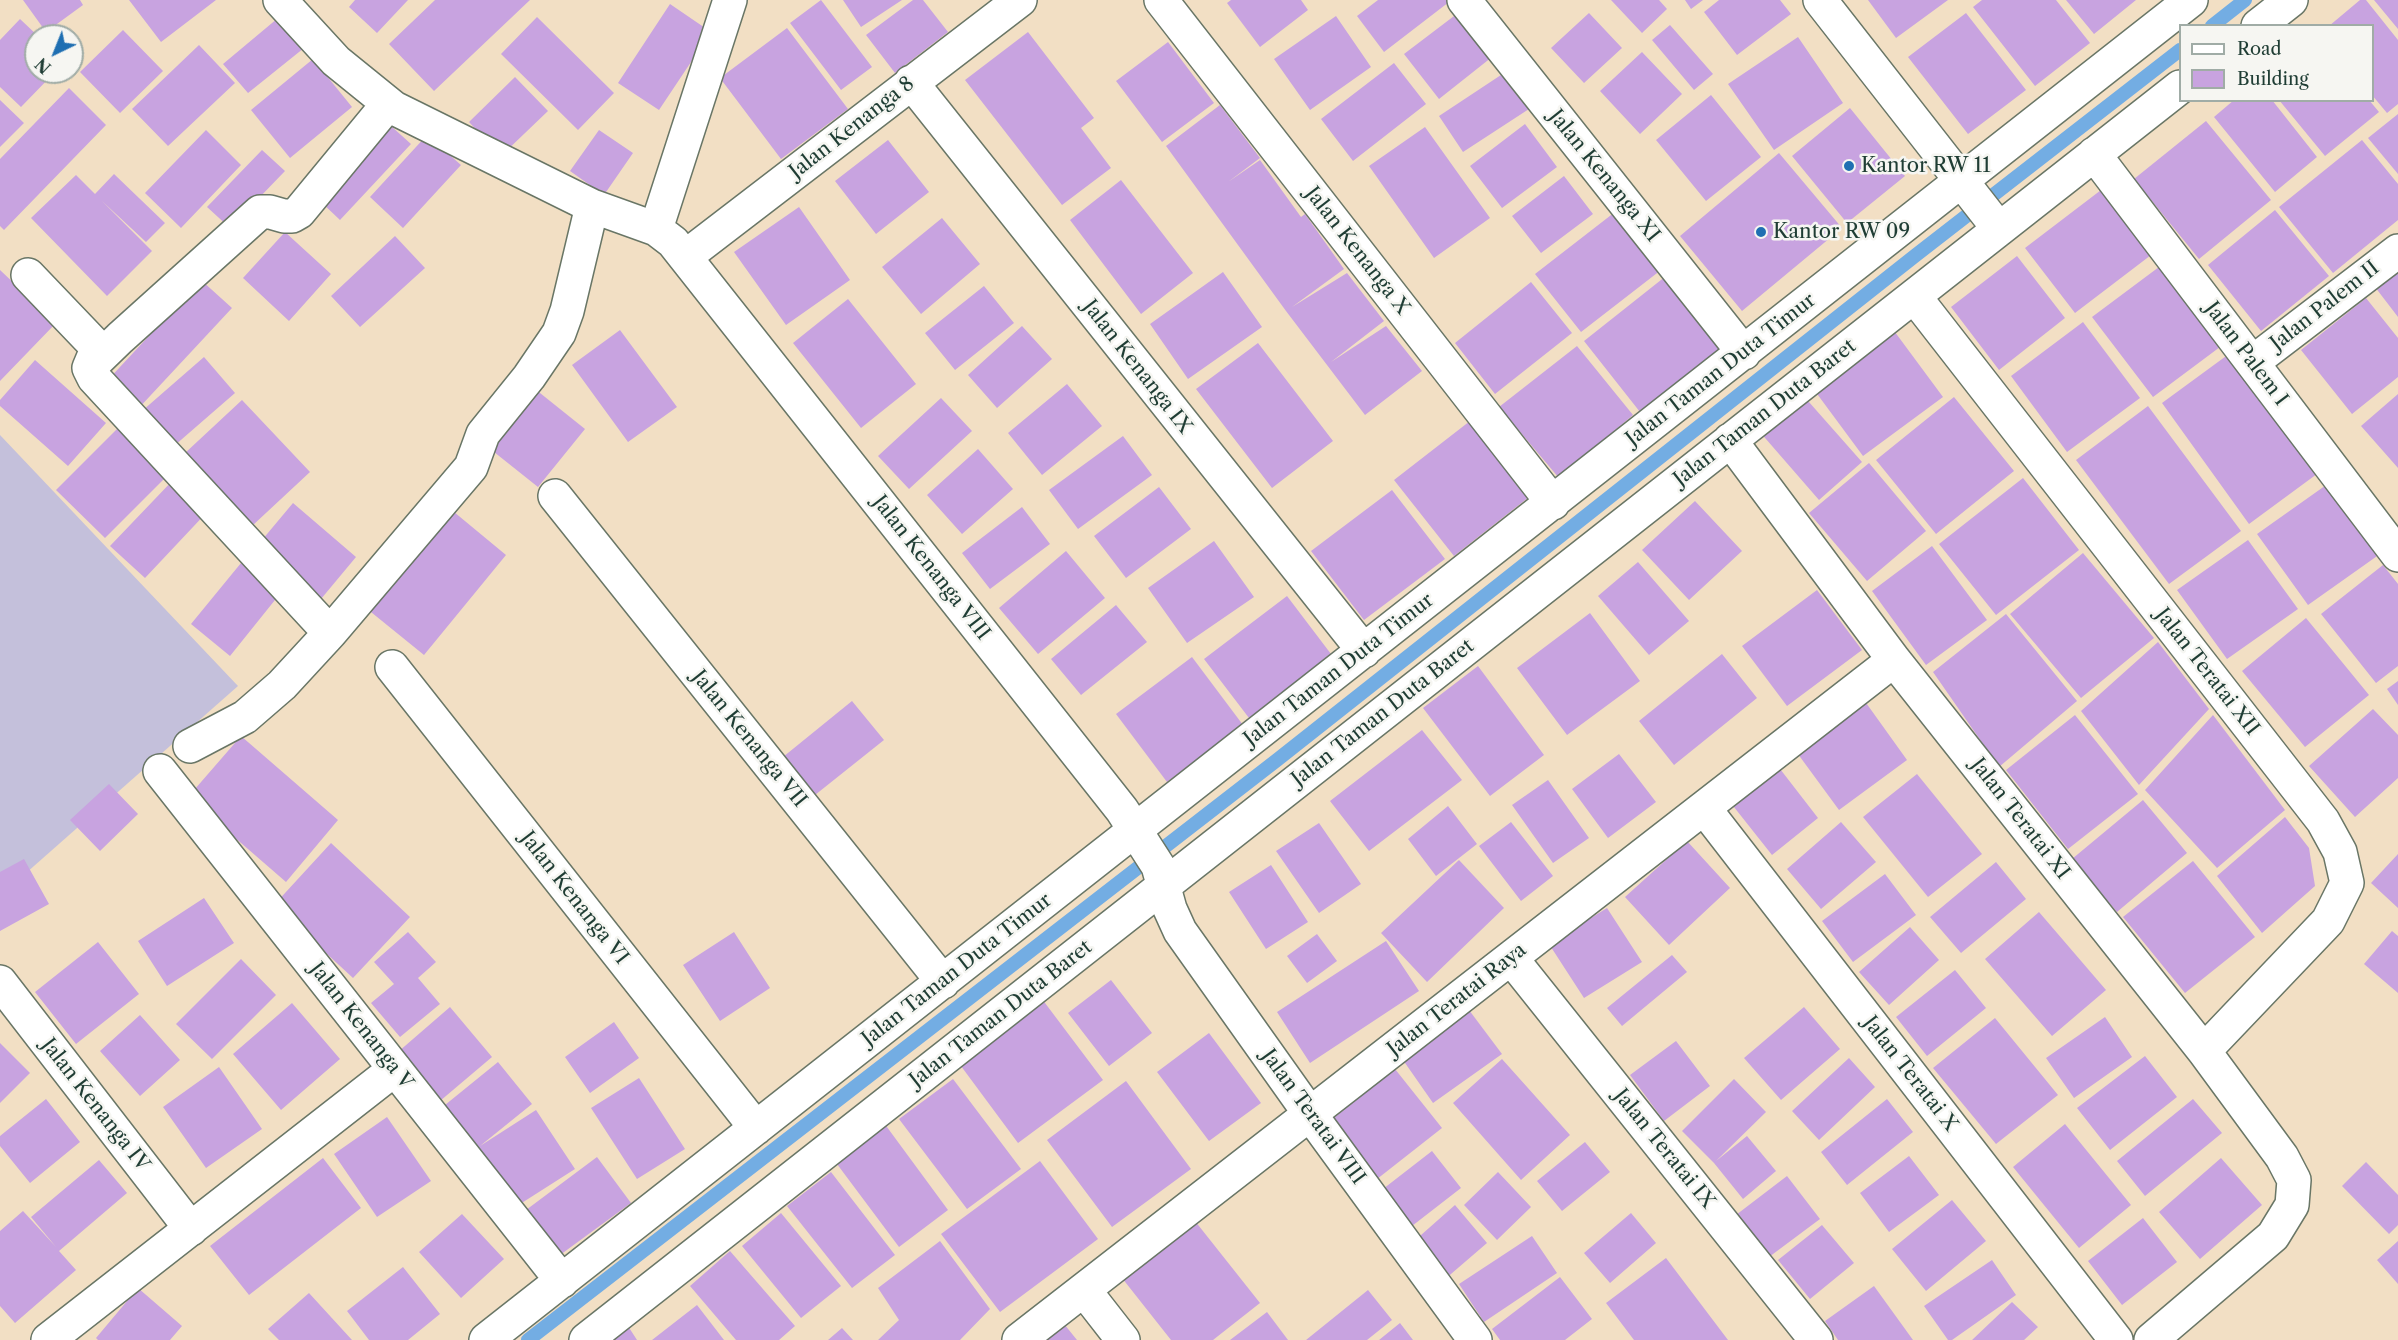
<!DOCTYPE html>
<html>
<head>
<meta charset="utf-8">
<style>
  body { margin:0 }
  #map { position:relative; width:2398px; height:1340px; overflow:hidden; background:#f2dfc4; font-family:"Libre Caslon Text",serif }
  canvas { display:block }
  .legend { position:absolute; left:2179px; top:24px; width:195px; height:78px; box-sizing:border-box; background:#f6f6f2; border:2px solid #a0aca6; margin:0; padding:8px 10px; list-style:none; font-size:18px; color:#1f3d34 }
  .legend li { display:flex; align-items:center; gap:12px; height:30px }
  .legend b { width:30px; border:2px solid #a0aca6 }
  .north { position:absolute; left:24px; top:24px; width:60px; height:60px; box-sizing:border-box; background:#f6f6f2; border:2px solid #a0aca6; border-radius:50%; rotate:223deg; font-size:16px; font-weight:700; line-height:24px; text-align:center; color:#1f3d34 }
  .north::after { content:''; display:block; margin:auto; width:21px; height:27px; background:#1f6fb2; clip-path:polygon(50% 0,100% 100%,50% 72%,0 100%) }
</style>
</head>
<body>
<div id="map">
<canvas width="2398" height="1340"></canvas>
<ul class="legend">
<li><b style="height:8px;background:#fff"></b>Road</li>
<li><b style="height:16px;background:#c8a3e0"></b>Building</li>
</ul>
<div class="north">N</div>
</div>
<script>
const c = document.querySelector('canvas').getContext('2d');
c.lineJoin = 'round';
function fill(path, color) {
  c.fillStyle = color;
  c.fill(path, 'evenodd');
}
function toPath(rows) {
  const path = new Path2D();
  for (const r of rows) {
    path.moveTo(r[0], r[1]);
    for (let i = 2; i < r.length; i += 2) path.lineTo(r[i], r[i + 1]);
  }
  return path;
}
function strokePath(path, color, width, dash) {
  c.strokeStyle = color;
  c.lineWidth = width;
  c.lineCap = dash ? 'butt' : 'round';
  c.setLineDash(dash || []);
  c.stroke(path);
}
function label(font, color, halo, rows, align = 'center') {
  c.font = font + ' "Libre Caslon Text",serif';
  c.lineWidth = 5;
  c.setLineDash([]);
  c.textBaseline = 'middle';
  c.strokeStyle = halo;
  c.fillStyle = color;
  for (const [text, x, y, turn = 0] of rows) {
    c.save();
    c.translate(x, y);
    c.rotate((+turn || 0) * Math.PI / 180);
    c.textAlign = isNaN(turn) ? turn : align;
    if (halo) c.strokeText(text, 0, 0);
    c.fillText(text, 0, 0);
    c.restore();
  }
}
const industrial = toPath([
  [0,435,238,686,0,896]
]);
const stream = toPath([
  [2212,26,2245,0],
  [528,1340,1277,760,1916,255,2180,50]
]);
const building = toPath([
  [23,0,80,0,83,5,46,32],
  [129,0,216,0,161,42],
  [355,0,408,0,377,33,349,7],
  [435,0,530,0,434,91,389,44],
  [821,0,872,67,841,90,790,23],
  [843,0,902,0,861,27],
  [913,0,923,0,948,32,895,73,866,35],
  [1231,0,1301,0,1308,10,1260,47,1227,3],
  [1378,0,1447,0,1449,2,1384,52,1357,16],
  [1611,0,1659,0,1667,9,1642,33],
  [1685,0,1703,0,1691,9],
  [1719,0,1780,0,1791,14,1737,55,1704,12],
  [1868,0,1948,0,1896,38],
  [1982,0,2056,0,2090,43,2035,86,1973,7],
  [2066,0,2136,0,2094,34],
  [2360,0,2366,0,2398,40,2398,104,2387,113,2372,95,2372,26,2329,26],
  [2374,0,2398,0,2398,29],
  [670,4,711,32,659,110,618,83],
  [284,13,309,44,248,93,223,64],
  [1458,13,1492,57,1439,99,1404,54],
  [1589,13,1622,48,1584,83,1551,48],
  [1966,13,2026,90,1968,134,1908,57],
  [1336,16,1371,67,1310,110,1274,59],
  [537,17,614,93,578,130,501,54],
  [20,19,38,36,36,36,36,72,55,72,21,107,0,87,0,40],
  [1670,25,1713,74,1694,90,1652,40],
  [787,28,848,109,781,159,720,78],
  [123,30,163,71,120,113,80,72],
  [1028,32,1094,118,1081,128,1111,168,1062,205,965,80],
  [1798,37,1843,103,1774,150,1728,84],
  [1168,42,1214,103,1162,142,1116,81],
  [199,45,235,83,168,146,132,109],
  [1642,52,1682,94,1640,134,1600,91],
  [313,59,352,107,290,158,251,110],
  [1394,63,1426,104,1353,161,1321,119],
  [1504,73,1529,109,1463,152,1439,116],
  [515,77,548,111,501,156,469,122],
  [69,88,106,125,4,230,0,226,0,159],
  [1711,95,1761,157,1706,201,1656,140],
  [0,100,24,123,0,147],
  [2234,100,2272,100,2317,157,2275,192,2214,117],
  [2279,100,2369,100,2379,112,2325,156],
  [1220,105,1260,158,1228,182,1260,160,1301,217,1305,214,1344,269,1292,307,1347,273,1384,321,1331,362,1386,326,1422,371,1365,415,1286,311,1166,146],
  [1850,108,1905,176,1847,223,1792,156],
  [2398,114,2398,174,2368,138],
  [2206,121,2271,200,2199,259,2134,179],
  [1525,124,1557,167,1502,208,1470,166],
  [391,126,411,144,340,220,321,202],
  [1425,127,1490,218,1434,258,1369,166],
  [206,130,241,165,181,228,145,193],
  [599,130,633,153,604,195,570,171],
  [427,135,461,165,403,228,370,197],
  [888,140,929,192,876,234,835,181],
  [2362,140,2398,184,2398,220,2333,273,2279,207],
  [262,150,285,171,230,228,207,207],
  [1779,153,1842,228,1742,311,1680,236],
  [114,174,165,223,146,242,102,201,152,251,107,296,31,218,76,175,95,194],
  [1564,176,1593,214,1541,253,1512,216],
  [1121,180,1193,273,1141,314,1070,220],
  [2105,187,2155,252,2075,313,2025,248],
  [799,207,850,280,786,325,734,252],
  [2275,210,2329,276,2261,331,2208,265],
  [1615,212,1661,270,1581,332,1535,274],
  [942,218,980,264,921,314,882,267],
  [285,232,331,274,289,321,243,278],
  [395,236,425,268,360,327,331,296],
  [2017,256,2065,318,1999,370,1951,307],
  [2163,264,2224,344,2153,397,2092,317],
  [0,270,56,323,0,381],
  [2398,270,2398,317,2375,287],
  [1223,272,1262,327,1188,379,1150,324],
  [1666,276,1722,348,1640,412,1584,341],
  [201,280,232,308,137,410,106,382],
  [1531,282,1572,333,1495,394,1455,343],
  [984,286,1014,323,955,370,925,333],
  [2366,298,2398,338,2398,377,2352,414,2301,350],
  [848,299,916,384,861,428,793,343],
  [2083,322,2140,398,2067,452,2011,376],
  [1889,324,1943,397,1863,456,1809,383],
  [1022,326,1052,359,997,408,968,375],
  [620,330,677,407,628,442,572,365],
  [1258,343,1333,441,1272,488,1196,389],
  [1577,346,1633,415,1559,478,1499,407],
  [2233,351,2321,471,2249,524,2162,403],
  [204,357,235,393,174,446,142,411],
  [35,360,106,423,68,466,0,406,0,400],
  [1067,384,1102,426,1042,475,1008,433],
  [535,389,585,429,538,487,489,448],
  [1801,393,1862,462,1819,500,1759,431],
  [2398,394,2398,468,2361,426],
  [1954,397,2014,471,1936,534,1876,460],
  [941,398,972,431,909,489,878,456],
  [242,400,310,472,252,526,184,454],
  [2148,406,2241,531,2169,584,2076,460],
  [1470,421,1529,497,1454,556,1394,480],
  [122,424,171,472,105,538,56,490],
  [1123,436,1152,475,1078,529,1049,490],
  [978,449,1013,489,962,534,927,495],
  [1869,463,1926,531,1867,581,1809,513],
  [175,478,209,510,145,578,110,546],
  [2023,478,2079,550,1996,615,1939,544],
  [2329,483,2380,554,2308,605,2257,534],
  [1159,487,1191,529,1126,578,1094,536],
  [1392,490,1445,559,1364,620,1311,551],
  [1695,501,1742,551,1689,600,1642,550],
  [293,503,356,557,321,599,257,546],
  [448,507,506,555,424,655,366,608],
  [1022,507,1050,544,990,589,962,553],
  [2248,540,2298,609,2227,659,2177,590],
  [1214,541,1254,597,1187,643,1148,588],
  [1932,546,1987,620,1926,665,1872,591],
  [1066,551,1105,598,1038,654,999,608],
  [2083,553,2154,638,2081,698,2010,614],
  [1638,562,1689,621,1649,655,1598,596],
  [241,563,279,595,230,656,191,624],
  [2383,565,2398,584,2398,666,2376,683,2321,614],
  [1817,590,1862,650,1787,706,1742,646],
  [1287,596,1331,654,1249,718,1204,659],
  [1116,605,1147,642,1081,695,1051,659],
  [1590,613,1640,681,1567,735,1517,668],
  [2006,614,2077,701,1999,767,1933,672],
  [2306,618,2369,695,2305,747,2242,671],
  [2158,642,2209,709,2139,785,2081,711],
  [1722,654,1757,698,1674,765,1639,721],
  [1192,657,1243,725,1167,782,1116,714],
  [1478,666,1544,755,1490,796,1423,708],
  [2398,681,2398,705,2387,689],
  [1864,700,1907,760,1839,810,1795,750],
  [852,701,884,740,815,795,783,757],
  [2373,709,2398,735,2398,778,2355,817,2309,766],
  [2075,715,2138,794,2068,849,2006,770],
  [2213,715,2285,810,2217,868,2145,790],
  [1422,730,1462,780,1369,851,1330,801],
  [241,736,338,820,286,882,188,797],
  [1619,754,1656,802,1608,838,1572,789],
  [1777,765,1818,818,1772,855,1730,802],
  [1917,774,1982,854,1928,897,1863,817],
  [1548,780,1589,838,1553,863,1512,805],
  [109,784,138,814,100,851,70,820],
  [2143,800,2187,853,2117,912,2072,859],
  [1448,806,1477,844,1436,876,1408,839],
  [2285,817,2309,848,2315,886,2262,933,2217,876],
  [1511,822,1553,876,1521,901,1479,846],
  [1841,822,1876,862,1821,909,1787,869],
  [1319,823,1361,884,1319,913,1276,851],
  [1687,841,1730,888,1669,945,1625,897],
  [331,843,410,917,353,978,274,905],
  [2398,854,2398,908,2371,883],
  [24,859,49,904,0,931,0,872],
  [1459,860,1504,908,1427,982,1381,933],
  [2193,861,2255,937,2185,993,2123,917],
  [1996,862,2026,899,1961,953,1930,917],
  [1271,865,1308,922,1266,949,1229,892],
  [1885,874,1916,915,1853,962,1822,921],
  [204,898,234,943,167,986,138,941],
  [1607,908,1642,962,1584,998,1549,944],
  [2039,912,2106,990,2052,1036,1985,959],
  [1910,927,1939,960,1889,1005,1859,972],
  [2392,931,2398,936,2398,993,2364,964],
  [408,932,436,962,418,978,440,1004,400,1037,371,1003,394,984,374,962],
  [734,932,770,988,720,1021,683,965],
  [1317,934,1337,961,1307,983,1287,956],
  [1386,941,1419,991,1310,1063,1277,1012],
  [98,942,139,994,76,1044,35,992],
  [1672,955,1687,972,1622,1026,1607,1008],
  [241,959,276,995,212,1059,176,1024],
  [1955,970,1986,1008,1927,1056,1896,1017],
  [1111,980,1152,1033,1109,1066,1068,1013],
  [1042,999,1103,1080,1018,1143,958,1062],
  [1463,1002,1502,1054,1433,1103,1396,1050],
  [292,1003,340,1059,281,1110,233,1054],
  [450,1007,492,1057,440,1101,398,1052],
  [1804,1007,1840,1049,1781,1100,1744,1058],
  [140,1015,180,1060,140,1096,100,1051],
  [2105,1017,2132,1057,2074,1098,2046,1058],
  [1995,1018,2058,1095,1996,1144,1933,1068],
  [614,1022,639,1058,590,1093,565,1057],
  [1209,1033,1261,1103,1209,1141,1157,1072],
  [1676,1041,1710,1086,1664,1121,1630,1075],
  [0,1043,30,1073,0,1103],
  [2145,1056,2177,1097,2110,1150,2077,1108],
  [1849,1058,1875,1087,1819,1140,1792,1111],
  [1502,1059,1570,1135,1521,1180,1453,1103],
  [498,1062,532,1104,480,1146,536,1110,575,1169,517,1206,478,1147,445,1105],
  [219,1067,262,1129,206,1168,163,1107],
  [1395,1069,1442,1128,1372,1183,1325,1125],
  [639,1078,685,1149,637,1179,591,1108],
  [953,1079,1021,1169,967,1209,899,1119],
  [1734,1079,1766,1112,1716,1161,1747,1136,1776,1171,1743,1199,1714,1163,1682,1131],
  [1126,1081,1191,1169,1112,1227,1047,1140],
  [46,1099,80,1142,30,1183,0,1146,0,1136],
  [1887,1099,1913,1132,1847,1185,1821,1152],
  [2193,1099,2222,1133,2145,1196,2117,1161],
  [387,1117,431,1181,377,1217,334,1154],
  [884,1123,948,1210,899,1247,834,1160],
  [2065,1124,2131,1205,2079,1248,2013,1167],
  [1585,1142,1610,1172,1562,1211,1537,1181],
  [1432,1151,1461,1188,1412,1226,1383,1189],
  [1909,1156,1939,1195,1889,1232,1860,1193],
  [597,1157,631,1203,560,1255,526,1210],
  [323,1158,361,1208,249,1295,210,1246],
  [2221,1158,2262,1205,2200,1259,2159,1212],
  [99,1160,127,1193,59,1251,76,1270,15,1323,0,1306,0,1231,23,1211,56,1247,31,1217],
  [1040,1161,1098,1239,1000,1312,941,1234],
  [2366,1162,2398,1195,2398,1225,2389,1234,2342,1186],
  [831,1172,895,1255,852,1288,787,1206],
  [1498,1172,1531,1207,1497,1240,1464,1205],
  [1787,1176,1820,1219,1765,1260,1732,1218],
  [1952,1200,1986,1241,1926,1291,1892,1249],
  [1455,1205,1487,1243,1444,1280,1412,1243],
  [781,1213,841,1286,801,1318,742,1246],
  [1631,1213,1656,1243,1610,1283,1584,1253],
  [462,1214,504,1259,461,1298,419,1252],
  [2143,1218,2177,1262,2122,1305,2088,1261],
  [1195,1221,1260,1303,1213,1340,1171,1340,1122,1278],
  [1822,1225,1854,1263,1810,1299,1778,1260],
  [1532,1236,1557,1273,1484,1322,1459,1284],
  [940,1241,990,1309,960,1340,878,1340,899,1320,878,1288],
  [2398,1241,2398,1284,2377,1260],
  [730,1251,795,1326,779,1340,736,1340,690,1286],
  [1666,1258,1728,1340,1634,1340,1606,1303],
  [1992,1260,2016,1295,1952,1340,1948,1340,1924,1306],
  [403,1267,440,1314,408,1340,369,1340,347,1311],
  [1560,1277,1592,1319,1565,1340,1500,1340,1492,1329],
  [1874,1286,1913,1340,1838,1340,1825,1321],
  [138,1288,182,1326,170,1340,98,1340,96,1338],
  [1368,1290,1392,1320,1367,1340,1306,1340],
  [309,1293,352,1340,279,1340,268,1329],
  [2012,1302,2038,1327,2024,1340,1972,1340],
  [697,1305,724,1340,652,1340],
  [1267,1312,1288,1340,1230,1340],
  [1056,1314,1077,1340,1024,1340],
  [626,1323,637,1340,600,1340],
  [1400,1323,1413,1340,1379,1340],
  [842,1328,853,1340,828,1340]
]);
const street = toPath([
  [280,0,336,61,394,108,592,206,656,229,673,242,1122,810,1158,866,1170,909,1180,931,1310,1114,1475,1340],
  [1161,0,1553,503],
  [1464,0,1744,353],
  [1820,0,1999,229],
  [2258,26,2291,0],
  [911,82,1364,651],
  [2094,154,2398,555],
  [656,229,730,0],
  [685,257,1020,0],
  [28,275,94,344,97,349,89,368,94,378,330,633],
  [1914,296,2323,821,2340,852,2347,883,2328,921,2204,1051],
  [2253,362,2398,251],
  [89,368,120,338,260,212,270,212,284,216,292,216,299,212,388,104],
  [1730,440,1894,660,2204,1051,2282,1157,2294,1180,2292,1205,2273,1236,2151,1340],
  [555,496,943,982],
  [392,667,756,1128],
  [190,746,245,717,282,685,330,633,471,467,483,434,529,377,559,333,567,311,592,206],
  [160,771,562,1281],
  [1704,808,2116,1340],
  [1511,958,1816,1340],
  [0,982,191,1229],
  [1084,1290,1123,1340],
  [48,1340,395,1069],
  [486,1340,2191,0],
  [586,1340,2180,87],
  [1019,1340,1894,660]
]);
const markers = [
  [1849,166,6,"#1f6fb2"],
  [1761,232,6,"#1f6fb2"]
];
const streetNames = [
  ["Jalan Kenanga 8",852,128,-38],
  ["Jalan Kenanga XI",1604,176,51],
  ["Jalan Kenanga X",1357,251,52],
  ["Jalan Palem II",2325,306,-38],
  ["Jalan Palem I",2246,354,53],
  ["Jalan Kenanga IX",1137,367,52],
  ["Jalan Taman Duta Timur",1721,370,-38],
  ["Jalan Taman Duta Baret",1765,413,-38],
  ["Jalan Kenanga VIII",931,568,52],
  ["Jalan Taman Duta Timur",1339,670,-38],
  ["Jalan Teratai XII",2207,672,52],
  ["Jalan Taman Duta Baret",1383,713,-38],
  ["Jalan Kenanga VII",749,739,51],
  ["Jalan Teratai XI",2020,819,52],
  ["Jalan Kenanga VI",574,898,52],
  ["Jalan Taman Duta Timur",957,970,-38],
  ["Jalan Teratai Raya",1457,1000,-38],
  ["Jalan Taman Duta Baret",1001,1014,-38],
  ["Jalan Kenanga V",361,1026,52],
  ["Jalan Teratai X",1910,1074,52],
  ["Jalan Kenanga IV",95,1105,52],
  ["Jalan Teratai VIII",1313,1117,54],
  ["Jalan Teratai IX",1664,1149,51]
];
const poiNames = [
  ["Kantor RW 11",1861,166],
  ["Kantor RW 09",1773,232]
];
fill(industrial, '#c4c0db');
strokePath(stream, '#73ade3', 14);
fill(building, '#c8a3e0');
strokePath(street, '#697666', 36);
strokePath(street, '#fff', 33);
for (const [x, y, r, color] of markers) {
  const dot = new Path2D();
  dot.arc(x, y, r, 0, 2 * Math.PI);
  c.fillStyle = color;
  c.fill(dot);
  strokePath(dot, '#f6f6f2', 2);
}
label('20px', '#1f3d34', '#f6f6f2', streetNames);
label('20px', '#1f3d34', '#f6f6f2', poiNames, 'left');
</script>
</body>
</html>
